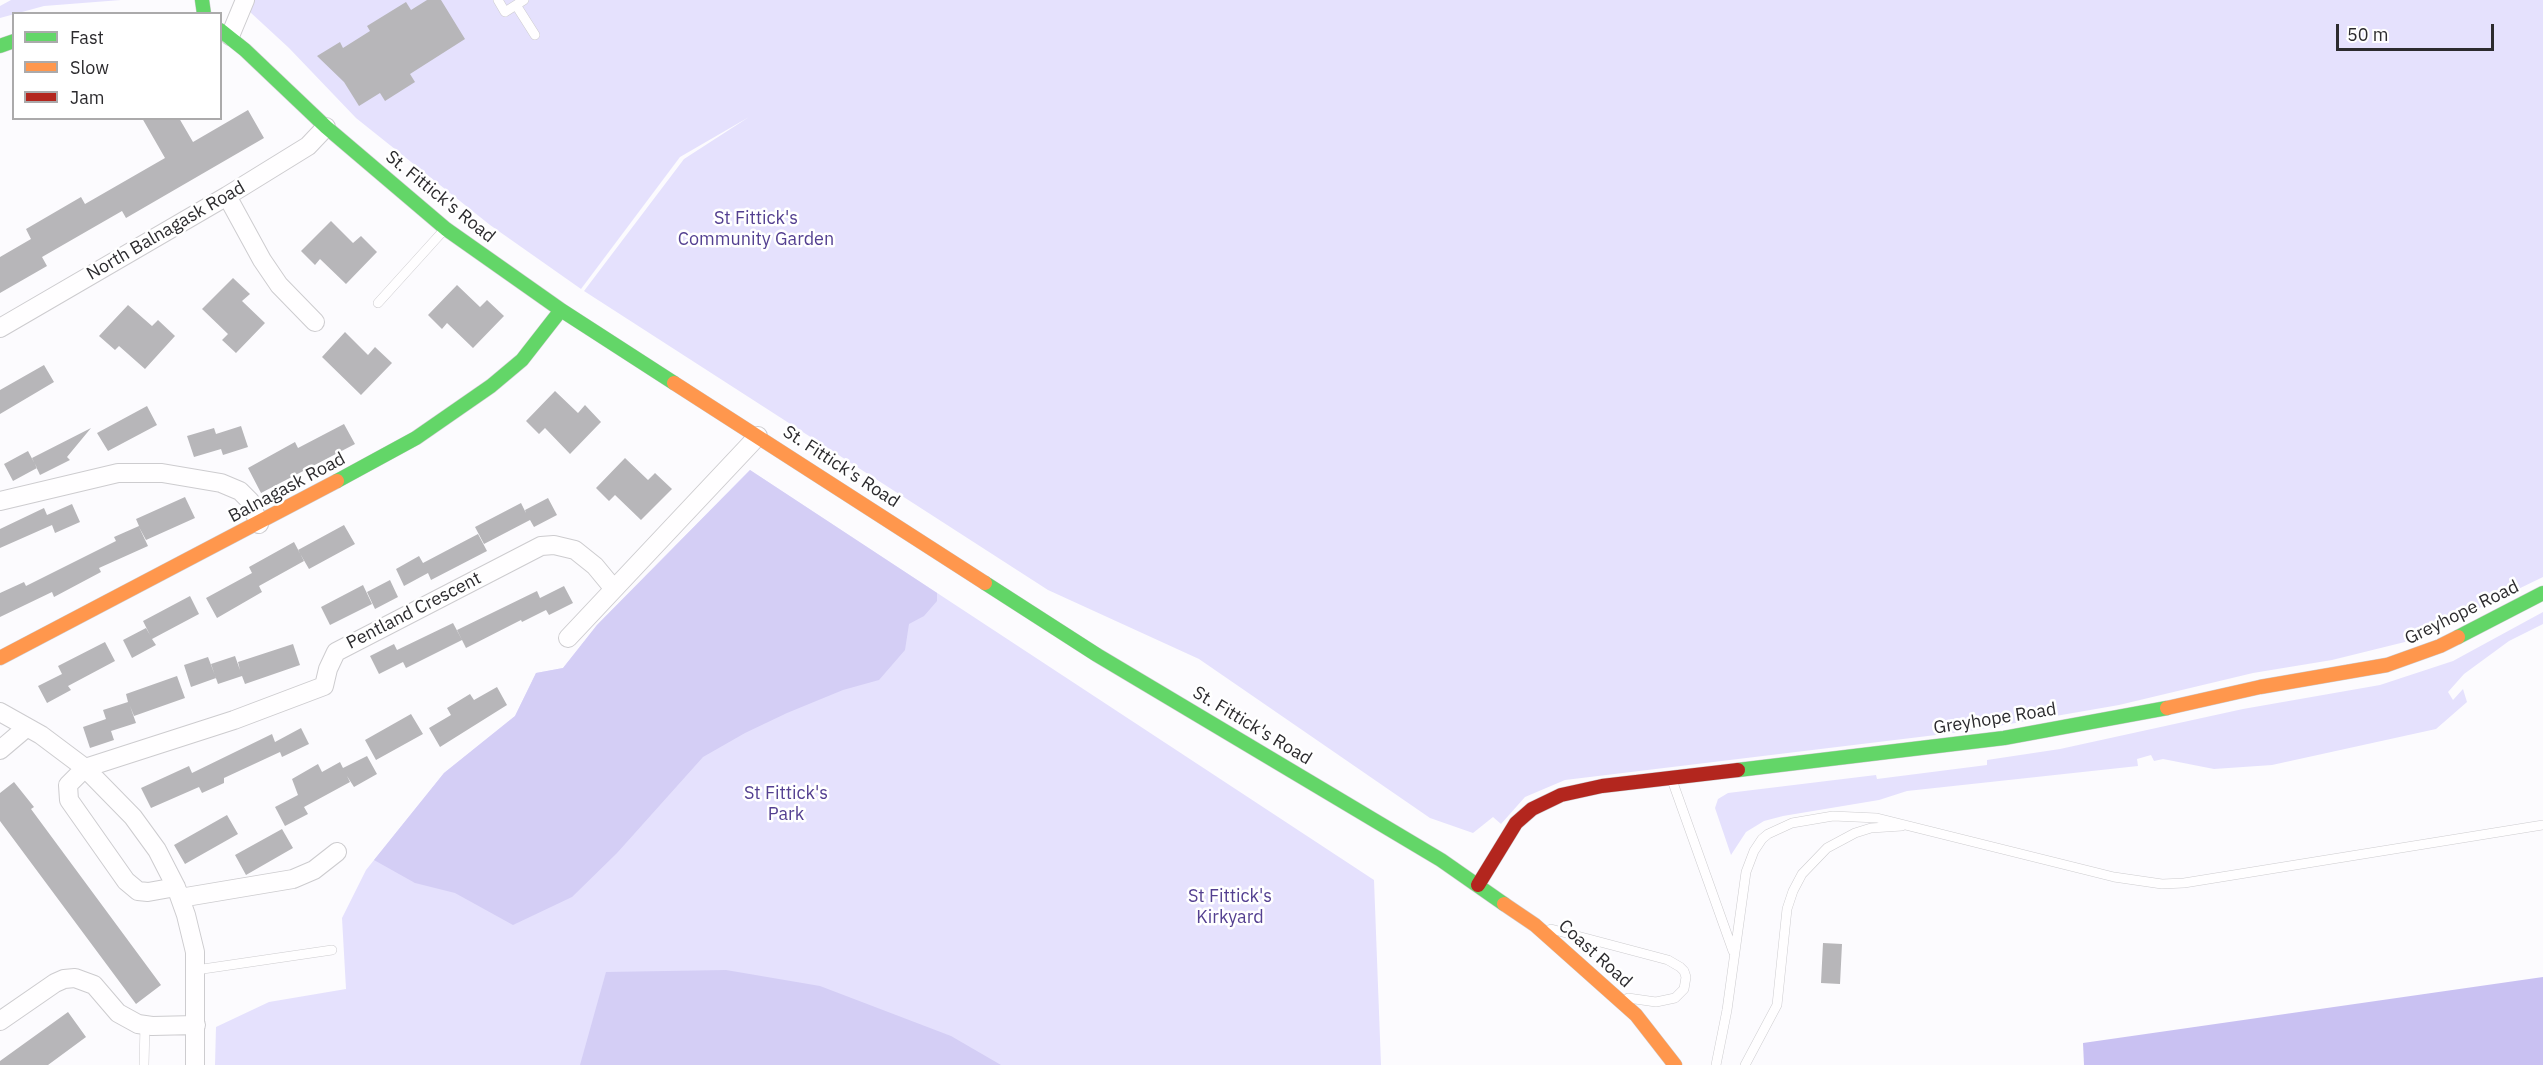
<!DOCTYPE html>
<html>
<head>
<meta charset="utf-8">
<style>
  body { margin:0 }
  #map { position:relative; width:2543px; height:1065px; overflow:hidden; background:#fcfbfe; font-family:"IBM Plex Sans",sans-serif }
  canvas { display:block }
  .legend { position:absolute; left:12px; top:12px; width:210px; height:108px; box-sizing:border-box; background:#fff; border:2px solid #abaaab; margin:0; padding:8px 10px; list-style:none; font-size:18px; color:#2c2b2e }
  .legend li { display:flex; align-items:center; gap:12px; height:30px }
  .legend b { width:30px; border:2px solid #abaaab }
  .scale { position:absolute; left:2336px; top:24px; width:158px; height:27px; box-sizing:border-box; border:3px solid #2c2b2e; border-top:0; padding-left:8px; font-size:18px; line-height:21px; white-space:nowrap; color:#2c2b2e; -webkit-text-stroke:4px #fff; paint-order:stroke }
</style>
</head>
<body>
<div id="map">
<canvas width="2543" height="1065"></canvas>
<ul class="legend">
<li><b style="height:8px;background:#63d668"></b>Fast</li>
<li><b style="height:8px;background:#ff974d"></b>Slow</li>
<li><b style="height:8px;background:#b3261e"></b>Jam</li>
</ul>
<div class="scale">50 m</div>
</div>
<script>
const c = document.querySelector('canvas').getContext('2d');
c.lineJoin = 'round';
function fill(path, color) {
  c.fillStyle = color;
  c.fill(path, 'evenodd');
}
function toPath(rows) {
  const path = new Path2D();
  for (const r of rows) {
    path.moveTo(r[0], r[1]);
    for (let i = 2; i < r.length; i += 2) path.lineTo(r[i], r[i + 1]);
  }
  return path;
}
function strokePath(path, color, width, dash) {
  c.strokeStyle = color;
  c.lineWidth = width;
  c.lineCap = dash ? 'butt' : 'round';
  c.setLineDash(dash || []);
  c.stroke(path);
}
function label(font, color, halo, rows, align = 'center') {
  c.font = font + ' "IBM Plex Sans",sans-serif';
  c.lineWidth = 5;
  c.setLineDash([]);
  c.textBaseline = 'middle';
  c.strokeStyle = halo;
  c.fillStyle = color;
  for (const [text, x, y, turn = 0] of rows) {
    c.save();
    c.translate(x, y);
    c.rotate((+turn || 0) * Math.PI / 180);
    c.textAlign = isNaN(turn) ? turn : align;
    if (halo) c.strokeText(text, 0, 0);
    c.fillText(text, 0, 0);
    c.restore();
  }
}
const green = toPath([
  [11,0,121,0,44,6,0,18,0,6],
  [237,0,2543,0,2543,577,2413,640,2332,660,2253,673,2119,705,1969,731,1565,780,1525,797,1501,824,1493,817,1473,833,1430,818,1199,659,1048,590,584,291,684,159,749,117,680,157,581,289,490,225,356,118,289,48],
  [750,470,1374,880,1381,1065,215,1065,216,1027,269,1002,346,989,342,918,366,870,444,773,515,716,536,673,563,668,597,625],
  [2543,612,2543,624,2509,641,2464,674,2448,692,2453,700,2463,689,2467,702,2436,729,2272,765,2214,769,2163,759,2154,761,2151,755,2137,759,2138,766,1907,791,1879,800,1783,816,1764,821,1746,832,1731,855,1715,808,1718,799,1728,793,1876,775,1877,779,1987,765,1987,760,2060,749,2243,709,2380,685,2453,661]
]);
const forest = toPath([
  [750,470,937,593,937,601,924,616,909,624,905,650,879,680,843,690,787,713,745,733,703,757,617,853,572,897,513,925,455,893,415,883,374,860,444,773,515,716,536,673,563,668,597,625],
  [726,970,820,986,951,1036,1001,1065,580,1065,606,972]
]);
const water = toPath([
  [2543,977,2543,1065,2084,1065,2083,1043]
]);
const building = toPath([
  [427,0,441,0,465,39,410,74,415,82,385,101,380,93,359,106,344,82,317,56,340,42,343,48,370,31,367,26,406,2,411,10],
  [248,110,264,138,126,218,122,211,42,257,47,266,0,293,0,257,31,239,26,229,81,197,85,204,165,158,142,118,179,118,193,142],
  [331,221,353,243,361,236,377,252,346,284,320,259,315,265,301,251],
  [233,278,250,294,242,301,265,323,236,353,222,340,228,334,202,309],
  [457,285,480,307,487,300,504,316,473,348,447,323,442,329,428,315],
  [128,305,152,326,158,320,175,336,145,369,119,346,115,350,99,336],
  [345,332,368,355,375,347,392,363,361,395,322,357],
  [44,365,54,382,0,414,0,390],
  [555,391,578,413,585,405,601,422,570,454,545,428,539,434,526,421],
  [147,406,157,425,108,451,97,433],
  [344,424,355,444,261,493,248,468,295,442,298,448],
  [241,426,248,447,223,455,221,449,194,457,187,436,214,428,216,434],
  [91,428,67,457,70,460,40,475,32,458],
  [28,451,37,468,13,481,4,464],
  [625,458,648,480,655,473,672,489,641,520,615,495,609,501,596,488],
  [185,497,195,518,146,540,139,527,148,546,99,568,101,572,54,597,52,592,0,617,0,593,24,582,26,586,116,541,114,537,139,526,136,519],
  [548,498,557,515,534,527,530,520,484,544,475,527,521,503,526,513,525,510],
  [72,504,80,522,55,533,52,525,0,548,0,529,44,508,47,515],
  [344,525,355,544,309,569,298,550],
  [478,534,487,551,431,580,428,573,404,586,396,569,419,556,423,563],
  [294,542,304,561,259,586,262,592,217,618,206,598,252,573,249,567],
  [390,580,398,597,375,609,367,592],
  [363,585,372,604,330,625,321,607],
  [564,586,573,603,549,615,546,610,522,622,521,620,466,648,457,630,537,591,540,598],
  [190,596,199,614,152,639,156,645,132,658,123,640,146,628,150,635,143,621],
  [453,623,462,640,406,668,403,662,379,674,370,656,394,644,397,650],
  [105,642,115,661,68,686,71,690,47,703,38,686,62,674,58,666],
  [293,644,300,665,245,684,242,676,218,684,211,664,235,656,240,670,238,662],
  [208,657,216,678,191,687,184,665],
  [177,676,185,698,134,716,130,706,136,723,111,731,114,740,90,748,83,727,106,719,103,710,128,702,126,694],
  [497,687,507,705,440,747,429,728,451,715,447,708,470,694,474,700],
  [411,714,423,734,376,760,365,740],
  [301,728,309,744,282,757,280,752,224,778,224,783,202,793,199,787,151,808,141,788,189,766,192,773,272,734,275,742],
  [367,756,377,774,354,787,347,776,350,782,304,807,308,814,285,826,275,807,298,795,292,779,318,764,322,772,340,762,343,768],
  [14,782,34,807,31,809,161,985,136,1004,0,821,0,793],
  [227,815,238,834,185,864,174,845],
  [282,829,293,848,246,875,235,855],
  [1823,943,1842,944,1840,984,1821,983],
  [68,1012,86,1037,48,1065,0,1065,0,1061]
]);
const lane = toPath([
  [498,0,505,12,524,0],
  [516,5,535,35],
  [378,303,444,230],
  [1672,780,1733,951],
  [1551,929,1668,960,1680,967,1684,971,1686,977,1684,989,1675,998,1656,1002,1628,998],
  [196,970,332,950],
  [144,1065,145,1025],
  [1716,1065,1727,1010,1746,872,1754,851,1762,839,1768,834,1792,823,1833,816,1877,818,2114,877,2162,884,2184,883,2543,825],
  [1745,1065,1777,1005,1787,909,1793,891,1802,874,1827,848,1855,833,1871,828,1902,826]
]);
const street = toPath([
  [230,36,245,0],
  [227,196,262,260,279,285,315,322],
  [0,328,227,196,308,146,326,127],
  [0,501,118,473,162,473,221,483,240,491,250,501,259,524],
  [568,638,758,436],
  [0,712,41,735,85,768,133,817,157,850,176,887,186,915,195,952,195,1065],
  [0,750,26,728],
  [176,887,148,892,138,891,126,881,69,800,68,785,85,768,234,720,324,686,328,669,336,652,541,546,554,545,575,550,595,566,614,589],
  [180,898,293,879,314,870,337,852],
  [0,1021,55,983,64,979,75,978,94,985,118,1013,138,1024,152,1026,196,1025]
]);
const fast = toPath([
  [202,0,204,14],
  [220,30,245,50,326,127,446,229,561,310,674,383],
  [0,46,14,41],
  [337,481,416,438,491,386,522,360,561,310],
  [985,583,1097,655,1441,860,1504,904],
  [2458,637,2543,593],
  [1738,770,2004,738,2167,708]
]);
const slow = toPath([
  [674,383,985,583],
  [0,658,337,481],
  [2167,708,2260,687,2387,665,2440,646,2458,637],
  [1504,904,1535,925,1636,1015,1675,1065]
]);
const jam = toPath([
  [1478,885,1516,823,1532,809,1561,795,1602,786,1738,770]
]);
const streetNames = [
  ["St. Fittick's Road",440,197,39],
  ["North Balnagask Road",166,231,-30],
  ["St. Fittick's Road",841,467,33],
  ["Balnagask Road",287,488,-28],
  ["Pentland Crescent",414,611,-27],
  ["Greyhope Road",2462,613,-26],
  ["Greyhope Road",1995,719,-9],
  ["St. Fittick's Road",1252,726,31],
  ["Coast Road",1595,954,42]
];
const parkNames = [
  ["St Fittick's",756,219],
  ["Community Garden",756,240],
  ["St Fittick's",786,794],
  ["Park",786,815],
  ["St Fittick's",1230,897],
  ["Kirkyard",1230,918]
];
fill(green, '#e5e1fd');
fill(forest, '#d4cef5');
fill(water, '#c9c1f2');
fill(building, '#b7b6b9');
strokePath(lane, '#cdcccf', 10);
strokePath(street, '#cdcccf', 20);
strokePath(fast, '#cdcccf', 15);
strokePath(slow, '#cdcccf', 15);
strokePath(jam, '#cdcccf', 15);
strokePath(lane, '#fffeff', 9);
strokePath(street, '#fffeff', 18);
strokePath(fast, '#63d668', 14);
strokePath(slow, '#ff974d', 14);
strokePath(jam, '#b3261e', 14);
label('18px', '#2c2b2e', '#fff', streetNames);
label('18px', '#533f90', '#fff', parkNames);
</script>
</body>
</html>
